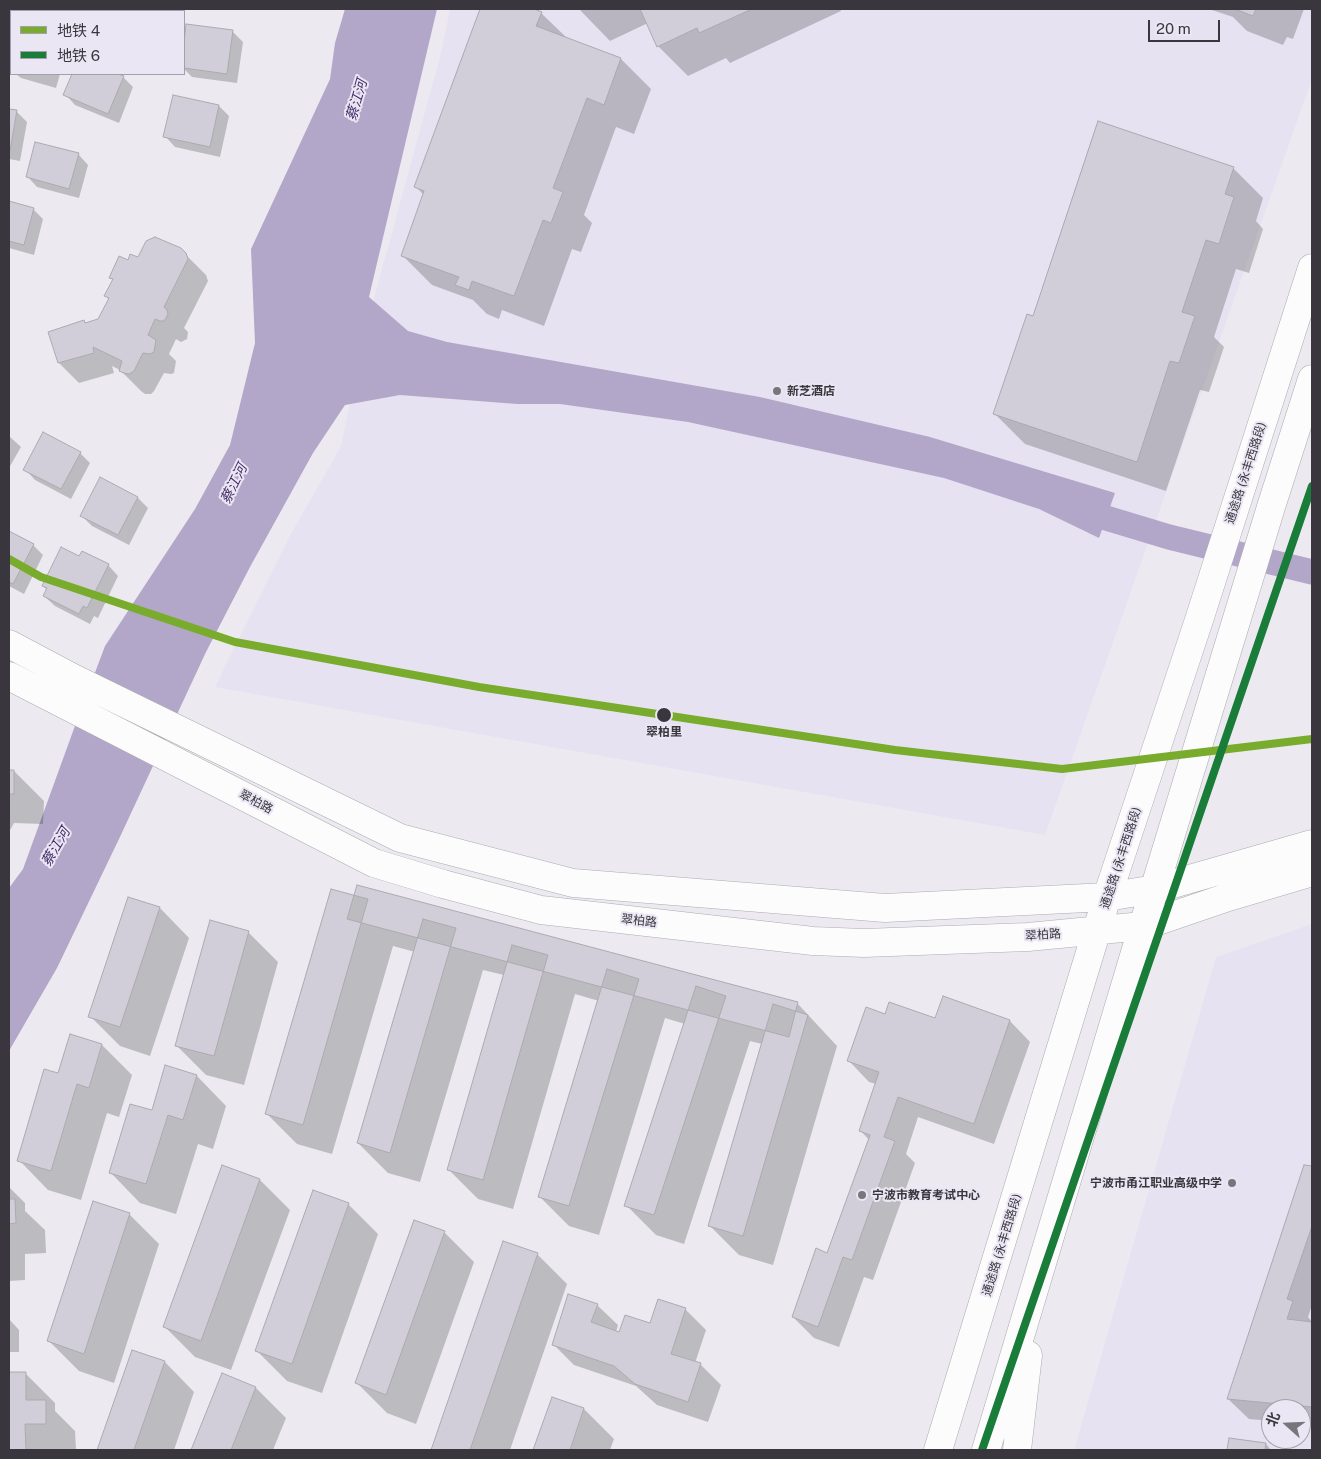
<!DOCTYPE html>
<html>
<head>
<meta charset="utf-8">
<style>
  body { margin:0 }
  #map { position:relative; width:1321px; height:1459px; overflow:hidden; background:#eceaf0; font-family:"Public Sans","Noto Sans SC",sans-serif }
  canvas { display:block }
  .frame { position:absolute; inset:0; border:10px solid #39373d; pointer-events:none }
  .legend { position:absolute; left:10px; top:10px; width:175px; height:65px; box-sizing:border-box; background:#ebe6f4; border:1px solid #a4a0ab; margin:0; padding:6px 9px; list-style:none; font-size:15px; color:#39373d }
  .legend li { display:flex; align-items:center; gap:10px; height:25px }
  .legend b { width:25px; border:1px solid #a4a0ab }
  .north { position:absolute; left:1261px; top:1399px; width:50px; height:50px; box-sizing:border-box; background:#ebe6f4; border:1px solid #a4a0ab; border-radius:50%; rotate:290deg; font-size:14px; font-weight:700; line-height:20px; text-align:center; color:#39373d }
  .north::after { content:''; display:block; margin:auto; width:18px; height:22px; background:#78767c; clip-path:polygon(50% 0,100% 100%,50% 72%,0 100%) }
  .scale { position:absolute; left:1148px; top:20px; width:72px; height:22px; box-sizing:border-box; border:2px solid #39373d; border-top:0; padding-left:6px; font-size:15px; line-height:18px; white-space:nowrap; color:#39373d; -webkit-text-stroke:4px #ebe6f4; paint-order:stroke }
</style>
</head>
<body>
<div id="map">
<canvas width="1321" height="1459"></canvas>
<div class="frame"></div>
<ul class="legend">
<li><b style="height:6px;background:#79ab2d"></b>地铁 4</li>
<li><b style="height:6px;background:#197c39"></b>地铁 6</li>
</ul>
<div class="north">北</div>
<div class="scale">20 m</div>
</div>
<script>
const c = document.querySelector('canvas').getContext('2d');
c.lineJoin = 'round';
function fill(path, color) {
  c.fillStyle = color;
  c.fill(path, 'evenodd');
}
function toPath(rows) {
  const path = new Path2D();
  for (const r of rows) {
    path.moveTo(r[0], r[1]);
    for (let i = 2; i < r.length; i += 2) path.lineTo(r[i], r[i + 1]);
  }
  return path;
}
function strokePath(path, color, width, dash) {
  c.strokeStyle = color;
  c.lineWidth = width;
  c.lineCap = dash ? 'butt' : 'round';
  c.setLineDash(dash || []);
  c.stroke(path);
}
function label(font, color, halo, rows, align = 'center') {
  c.font = font + ' "Public Sans","Noto Sans SC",sans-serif';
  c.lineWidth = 4;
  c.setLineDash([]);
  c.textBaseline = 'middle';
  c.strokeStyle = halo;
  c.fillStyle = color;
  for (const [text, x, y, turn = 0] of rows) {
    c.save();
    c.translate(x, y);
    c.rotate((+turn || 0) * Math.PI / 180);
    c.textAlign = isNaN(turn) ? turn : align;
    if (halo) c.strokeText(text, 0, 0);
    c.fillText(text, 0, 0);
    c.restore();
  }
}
const built = toPath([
  [450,9,1312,9,1312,79,1045,835,215,687,288,539,341,446,364,335,441,53],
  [1312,924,1312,1450,1074,1450,1216,957],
  [1271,1409,1301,1409,1301,1439,1271,1439]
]);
const water = toPath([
  [345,9,437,9,369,297,408,331,447,342,760,397,930,437,1115,493,1099,538,1039,509,944,478,688,422,560,404,517,404,400,395,345,405,313,453,250,567,206,652,119,839,57,968,9,1051,9,888,23,869,76,723,105,646,195,509,230,445,255,343,251,249,330,79,335,43]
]);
const shadow = toPath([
  [24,9,72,9,72,11,26,11],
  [92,9,113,9,124,11,92,11],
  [482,9,530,9,541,13,568,39,621,59,651,89,634,134,616,127,584,215,592,223,581,252,572,249,544,326,502,310,499,319,487,314,473,300,432,285,402,255,424,195,416,187],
  [579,9,840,9,841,11,730,63,726,58,688,76,658,46,648,23,610,41],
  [1209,9,1304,9,1293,39,1287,37,1283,45,1247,31,1233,17],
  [187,25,232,31,243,42,237,83,192,77,184,69,184,52],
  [16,74,60,74,56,88,21,78],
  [73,74,115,74,123,77,133,87,119,123,75,105,65,94],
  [219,106,229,116,220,157,175,147,165,136],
  [9,110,16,111,27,122,20,161,9,159],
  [78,154,88,165,79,198,37,187,27,176],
  [1233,168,1263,198,1256,221,1263,229,1249,273,1236,269,1214,337,1224,347,1209,392,1200,390,1166,491,1025,444,995,414,1033,318],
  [9,202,33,209,43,219,34,255,9,248],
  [180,249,206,275,208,281,184,328,188,332,187,339,181,342,176,339,169,354,176,361,174,373,171,374,164,373,154,391,151,394,145,394,141,391,120,370,112,366,114,373,79,383,59,363,83,321,87,324,99,320,109,300,106,296,113,280,110,278,128,261],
  [9,436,21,447,9,468],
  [80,453,90,463,71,499,35,480,25,469],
  [101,479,138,498,148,508,129,545,92,526,81,515],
  [9,532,33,545,43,555,24,594,9,586],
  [80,557,108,565,118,576,98,618,94,616,90,624,55,606,44,596,47,590,43,586],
  [9,771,14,771,44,801,43,824,14,823,9,832],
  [332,890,797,1003,837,1046,773,1265,739,1255,709,1225,762,1044,750,1041,684,1244,656,1235,626,1205,685,1024,665,1018,599,1235,569,1226,539,1196,599,1001,575,994,513,1209,478,1199,448,1169,504,975,483,970,420,1182,388,1173,358,1143,415,952,393,946,332,1154,297,1144,267,1114],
  [160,908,189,938,150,1056,120,1046,90,1016],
  [248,932,278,962,244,1085,206,1075,176,1045],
  [943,998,1010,1021,1030,1042,994,1144,918,1117,906,1154,915,1163,873,1280,864,1277,839,1347,814,1338,793,1317,828,1254,869,1140,860,1130,876,1084,869,1082,849,1061,886,1016,936,1020],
  [102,1045,132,1075,119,1117,107,1113,81,1200,48,1190,19,1160,59,1075],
  [197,1076,226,1106,213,1149,198,1144,176,1214,140,1203,111,1173,152,1112],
  [1305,1166,1312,1167,1312,1305,1308,1317,1312,1322,1312,1425,1301,1424,1301,1409,1271,1409,1271,1421,1249,1419,1228,1399],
  [260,1180,290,1210,231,1370,195,1357,165,1327],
  [9,1187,25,1203,25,1211,45,1230,46,1253,25,1254,25,1280,9,1281],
  [348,1204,378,1234,322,1393,287,1381,257,1351],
  [129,1214,159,1244,114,1383,79,1371,49,1341],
  [444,1232,474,1262,416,1424,387,1413,357,1383],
  [504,1242,537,1254,567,1284,510,1450,432,1450],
  [597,1305,618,1325,616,1332,620,1333,651,1325,685,1309,706,1330,695,1363,700,1364,721,1385,708,1422,657,1405,636,1386,574,1365,553,1344],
  [9,1319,19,1330,19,1352,9,1352],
  [133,1351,165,1362,194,1392,174,1450,98,1450],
  [25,1373,55,1403,55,1411,75,1431,76,1450,9,1450,9,1374],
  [222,1374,256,1388,286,1418,273,1450,193,1450],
  [553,1399,584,1409,614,1439,610,1450,534,1450],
  [1230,1440,1266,1444,1271,1450,1228,1450]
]);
const canal = toPath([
  [1073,508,1169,537,1312,572]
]);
const building = toPath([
  [22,9,61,9,61,11,22,9],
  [91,9,119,9,130,11,91,11,91,9],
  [480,9,534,9,542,12,536,26,621,58,604,105,587,98,553,188,563,192,551,223,543,220,514,296,472,281,469,290,455,285,459,277,401,256,424,191,414,187,480,9],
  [640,9,752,9,699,33,697,28,657,47,640,9],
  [1235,9,1256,9,1253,16,1235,9],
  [186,24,233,30,227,74,184,68,184,43,186,24],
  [72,74,118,74,124,76,108,114,63,95,72,74],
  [173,95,219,105,210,147,163,137,173,95],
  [9,109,17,110,10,151,9,151,9,109],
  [1098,121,1234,167,1225,194,1234,197,1219,244,1206,240,1182,312,1195,316,1179,363,1170,361,1137,462,993,414,1027,314,1033,316,1098,121],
  [35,142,79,153,69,189,26,177,35,142],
  [9,201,34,208,24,245,9,241,9,201],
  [155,237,181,248,186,253,188,259,164,307,167,310,168,314,166,318,164,321,160,321,155,319,148,335,156,340,154,352,150,354,143,353,134,371,129,374,124,373,119,371,122,361,93,347,94,353,58,363,48,332,84,320,85,323,98,319,109,298,104,296,113,279,109,278,119,256,128,260,130,254,138,257,146,241,155,237],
  [43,432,81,452,61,489,23,470,43,432],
  [100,477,138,497,118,535,80,516,100,477],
  [9,531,34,544,13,584,9,582,9,531],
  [61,547,79,556,82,551,109,564,87,608,83,606,79,614,43,596,47,588,42,586,61,547],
  [9,770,14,770,14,794,9,794,9,770],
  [357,885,798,1002,789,1037,347,919,357,885],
  [331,889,368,899,303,1125,265,1114,331,889],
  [128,897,160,907,120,1027,88,1017,128,897],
  [423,919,456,928,390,1153,357,1143,423,919],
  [210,920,249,931,214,1056,175,1046,210,920],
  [512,945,548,955,483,1180,447,1170,512,945],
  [607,969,639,979,569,1206,538,1197,607,969],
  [696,986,726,996,654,1215,624,1206,696,986],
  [943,996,1010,1020,974,1124,898,1097,884,1137,895,1141,852,1260,843,1257,818,1327,792,1317,816,1248,827,1253,870,1135,859,1131,879,1072,847,1061,866,1007,885,1014,889,1002,935,1018,943,996],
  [773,1004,808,1015,743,1236,708,1226,773,1004],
  [70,1034,102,1044,89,1088,77,1084,51,1171,17,1161,44,1069,58,1073,70,1034],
  [165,1065,197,1075,183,1120,168,1115,146,1184,109,1173,130,1104,152,1110,165,1065],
  [222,1165,260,1179,201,1341,163,1327,222,1165],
  [1304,1165,1312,1166,1312,1226,1287,1299,1293,1301,1287,1319,1312,1322,1312,1407,1227,1399,1304,1165],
  [313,1190,349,1203,292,1364,255,1351,313,1190],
  [9,1199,15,1199,16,1223,9,1224,9,1199],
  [93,1201,130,1213,84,1354,47,1341,93,1201],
  [414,1220,445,1231,386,1395,355,1383,414,1220],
  [503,1241,538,1253,470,1450,431,1450,503,1241],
  [568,1294,598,1304,591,1322,619,1332,625,1315,650,1323,658,1299,686,1308,671,1354,701,1363,688,1402,635,1384,614,1366,552,1345,568,1294],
  [132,1350,165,1361,134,1450,97,1450,132,1350],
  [9,1372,26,1372,26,1400,46,1400,46,1424,25,1424,26,1450,9,1450,9,1372],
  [222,1373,256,1387,231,1450,191,1450,222,1373],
  [552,1397,584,1408,570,1450,533,1450,552,1397],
  [1229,1438,1266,1443,1265,1450,1227,1450,1229,1438]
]);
const major = toPath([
  [9,644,75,679,400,838,573,883,885,908,1107,897,1155,889,1312,844],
  [9,676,374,863,443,884,541,910,813,941,864,943,1028,937,1143,926,1228,897,1312,872],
  [938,1450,1107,897,1199,620,1312,268],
  [986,1450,1143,926,1271,507,1312,379],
  [1017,1450,1028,1355]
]);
const metro1 = toPath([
  [9,559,41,577,235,642,479,687,895,750,1062,769,1312,739]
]);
const metro2 = toPath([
  [982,1450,1312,486]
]);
const markers = [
  [777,391,5,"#78767c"],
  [664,715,8,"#39373d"],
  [1232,1183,5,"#78767c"],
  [862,1195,5,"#78767c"]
];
const poiNames = [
  ["新芝酒店",787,391],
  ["宁波市甬江职业高级中学",1222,1183,"right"],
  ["宁波市教育考试中心",872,1195]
];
const streetNames = [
  ["通途路 (永丰西路段)",1246,473,-72],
  ["翠柏路",256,802,28],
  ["通途路 (永丰西路段)",1121,858,-72],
  ["翠柏路",639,921,6],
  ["翠柏路",1043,935,-4],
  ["通途路 (永丰西路段)",1002,1245,-73]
];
const stopNames = [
  ["翠柏里",664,732]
];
const waterNames = [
  ["蔡江河",357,100,-74],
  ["蔡江河",234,484,-64],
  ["蔡江河",56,847,-60]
];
fill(built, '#e7e2f1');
fill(water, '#b3a7c9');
fill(shadow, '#0003');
strokePath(canal, '#b3a7c9', 25);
fill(building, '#d2ced9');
strokePath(building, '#abaaaf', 1);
strokePath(major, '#acabb0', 29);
strokePath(major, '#fcfcfd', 28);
strokePath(metro1, '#79ab2d', 8);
strokePath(metro2, '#197c39', 8);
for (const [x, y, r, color] of markers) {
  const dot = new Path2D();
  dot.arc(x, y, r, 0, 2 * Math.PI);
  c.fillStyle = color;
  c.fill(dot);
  strokePath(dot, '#ebe6f4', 2);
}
label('bold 12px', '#39373d', '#ebe6f4', poiNames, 'left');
label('12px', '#39373d', '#ebe6f4', streetNames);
label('bold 12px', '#39373d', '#ebe6f4', stopNames);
label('italic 14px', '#462d68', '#ebe6f4', waterNames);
</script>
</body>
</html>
